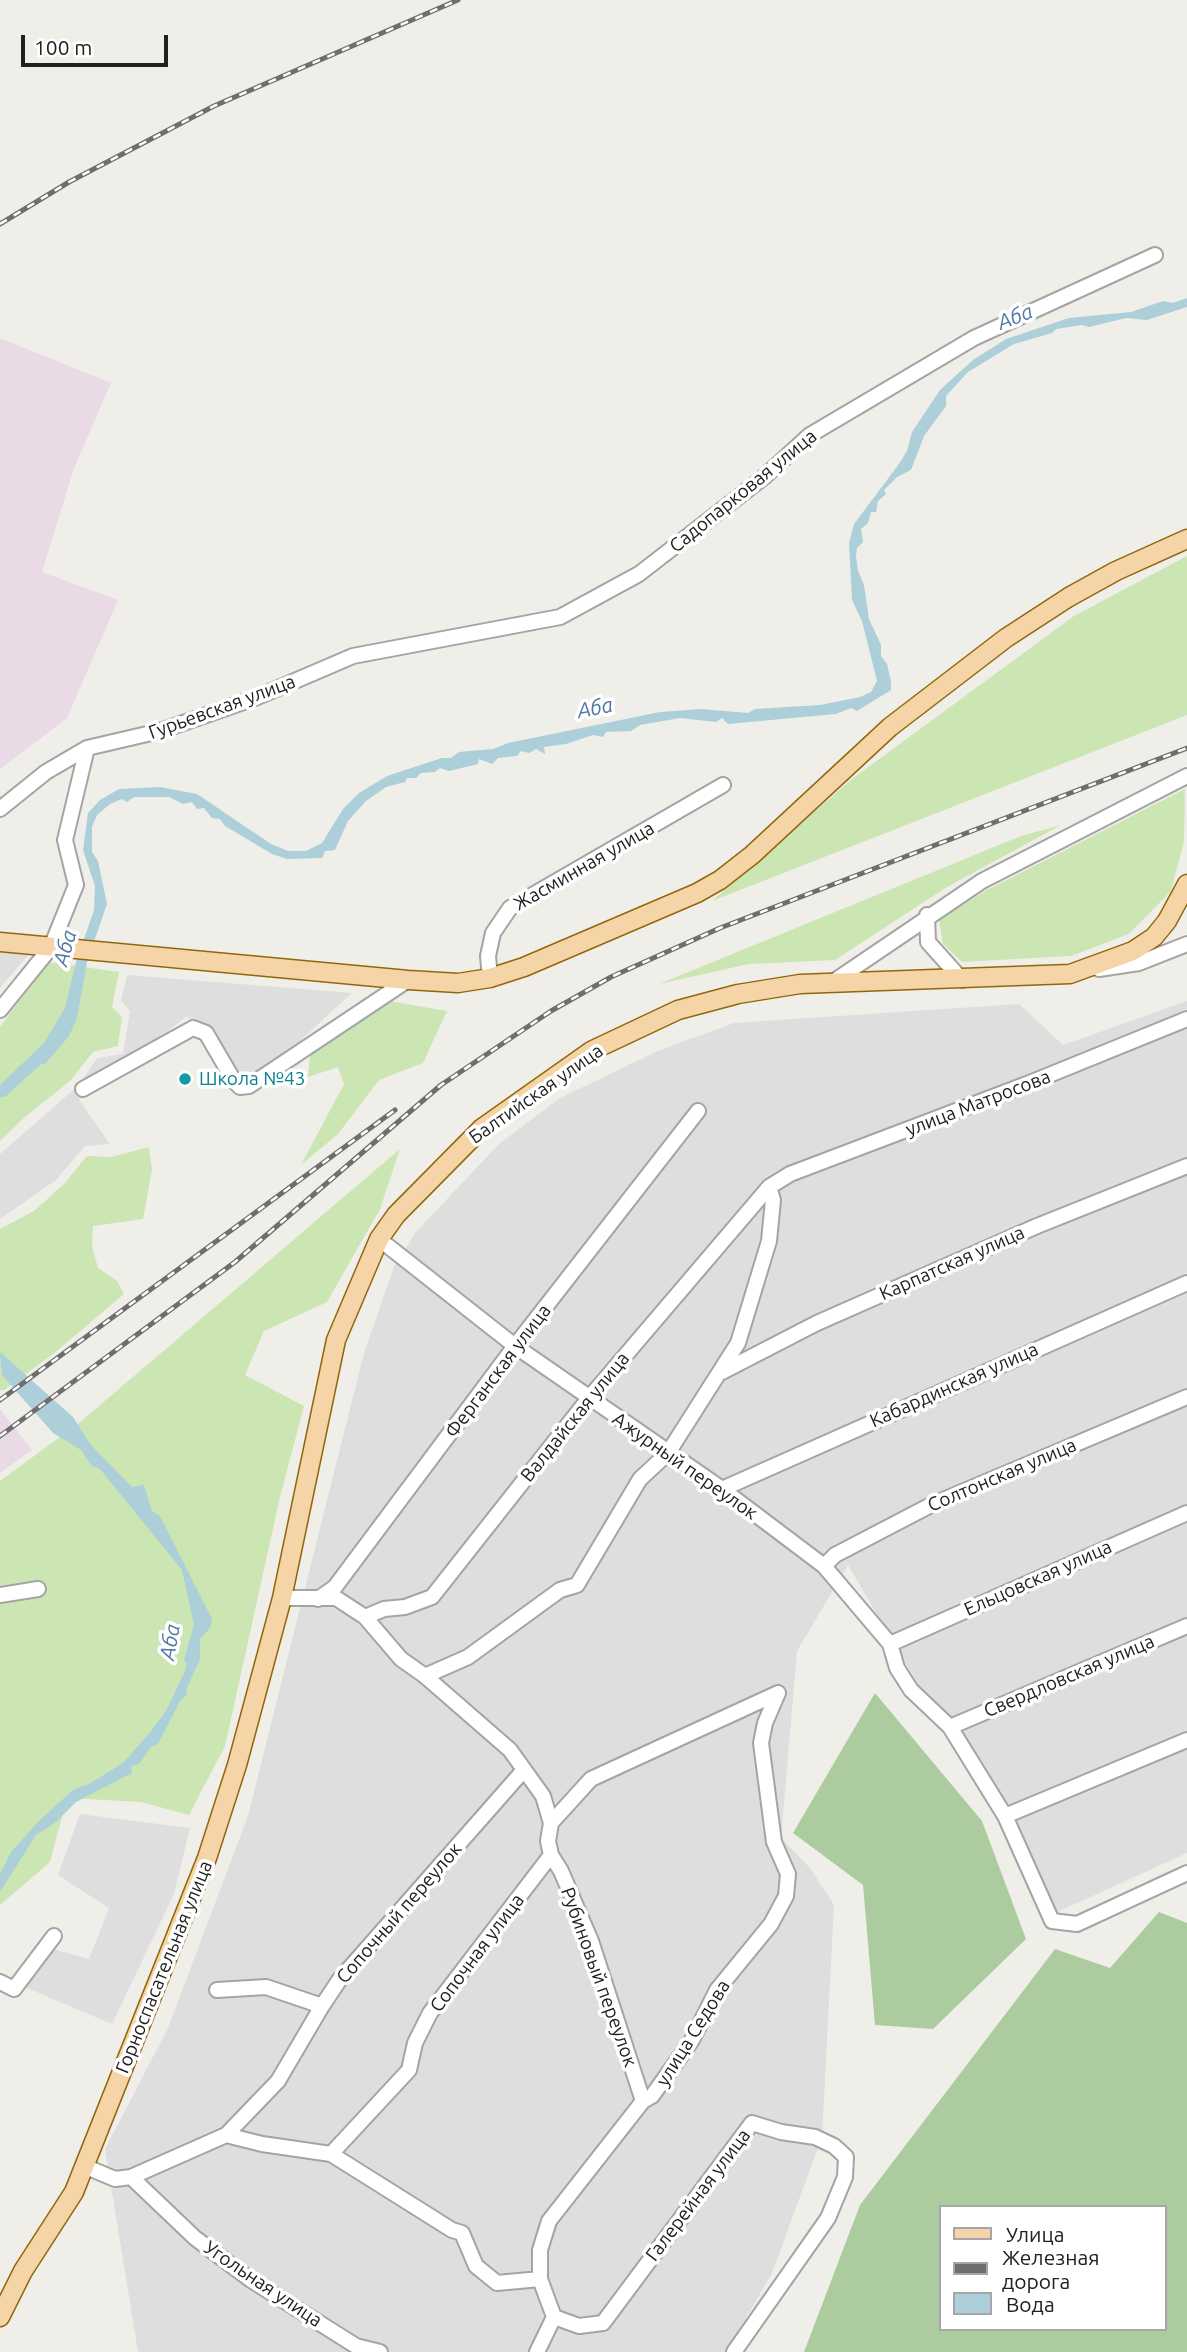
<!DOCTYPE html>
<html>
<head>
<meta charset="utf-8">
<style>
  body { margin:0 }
  #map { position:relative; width:1187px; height:2352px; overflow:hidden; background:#f0eee8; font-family:Ubuntu,sans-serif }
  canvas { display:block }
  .legend { position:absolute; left:939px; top:2205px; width:228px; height:126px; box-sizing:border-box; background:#fff; border:2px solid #a6a6a6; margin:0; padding:9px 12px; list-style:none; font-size:21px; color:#202020 }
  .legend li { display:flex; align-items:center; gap:14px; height:35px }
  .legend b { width:35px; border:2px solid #a6a6a6 }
  .scale { position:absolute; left:21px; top:35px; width:147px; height:32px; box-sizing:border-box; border:4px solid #202020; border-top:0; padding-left:9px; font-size:21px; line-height:24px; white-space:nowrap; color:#202020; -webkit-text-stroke:5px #fff; paint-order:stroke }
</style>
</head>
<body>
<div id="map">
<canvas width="1187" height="2352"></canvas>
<ul class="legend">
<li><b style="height:9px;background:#f5d5a7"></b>Улица</li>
<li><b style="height:9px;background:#6e6e6e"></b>Железная дорога</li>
<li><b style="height:19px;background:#accfda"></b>Вода</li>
</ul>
<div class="scale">100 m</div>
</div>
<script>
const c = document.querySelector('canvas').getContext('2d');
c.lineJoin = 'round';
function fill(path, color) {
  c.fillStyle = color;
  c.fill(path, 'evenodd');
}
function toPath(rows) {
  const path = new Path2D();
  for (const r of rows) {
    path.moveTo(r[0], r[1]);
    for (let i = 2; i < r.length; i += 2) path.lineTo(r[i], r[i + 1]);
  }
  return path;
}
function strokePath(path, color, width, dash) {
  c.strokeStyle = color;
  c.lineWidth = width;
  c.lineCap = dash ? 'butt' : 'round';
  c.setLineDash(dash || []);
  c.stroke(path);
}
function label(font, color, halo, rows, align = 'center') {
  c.font = font + ' Ubuntu,sans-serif';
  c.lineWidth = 7;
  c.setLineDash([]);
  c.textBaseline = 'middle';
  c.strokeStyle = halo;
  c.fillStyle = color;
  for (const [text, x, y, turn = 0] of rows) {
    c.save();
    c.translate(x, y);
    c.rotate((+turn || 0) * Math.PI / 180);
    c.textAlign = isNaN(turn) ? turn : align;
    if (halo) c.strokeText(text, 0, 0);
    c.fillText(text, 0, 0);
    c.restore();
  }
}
const residential = toPath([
  [0,950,29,954,0,988],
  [127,975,352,993,301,1040,299,1064,245,1088,187,1016,79,1100,110,1144,85,1146,56,1180,0,1219,0,1154,79,1085,97,1058,123,1054,130,1011,121,1001],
  [1187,1001,1187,1853,1053,1914,848,1565,797,1651,781,1838,810,1868,834,1905,822,2137,772,2273,726,2352,138,2352,105,2149,168,2028,248,1816,364,1353,394,1267,416,1232,499,1144,560,1098,658,1051,734,1023,1019,1004,1063,1045],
  [80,1814,190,1828,174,1894,112,2024,20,1985,49,1948,89,1959,109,1908,58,1875]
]);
const industrial = toPath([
  [0,338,111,383,74,468,42,572,118,600,67,718,0,769],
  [0,1409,32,1450,0,1473]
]);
const grass = toPath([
  [1187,556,1187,715,712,901,852,779,1074,616],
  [1185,789,1184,841,1171,891,1129,934,1071,956,962,962,943,944,939,919,987,890],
  [1061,825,947,887,835,960,749,964,659,984,1021,836],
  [48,962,119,972,112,1007,122,1017,118,1046,93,1052,71,1080,25,1117,0,1141,0,1027],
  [365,997,447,1011,423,1063,379,1080,338,1134,301,1165,344,1084,338,1067,308,1077,311,1042],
  [149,1147,152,1170,143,1219,93,1226,92,1246,98,1268,117,1281,124,1294,53,1354,4,1390,0,1390,0,1229,34,1211,64,1184,87,1156,111,1157],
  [400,1149,380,1209,327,1302,264,1331,245,1375,304,1406,280,1497,225,1746,189,1815,141,1802,67,1798,50,1862,0,1905,0,1481,79,1423]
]);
const forest = toPath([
  [875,1693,982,1821,1026,1939,933,2029,875,2025,863,1885,793,1833],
  [1159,1912,1187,1923,1187,2352,804,2352,860,2205,1055,1949,1110,1968],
  [940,2207,1164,2207,1164,2329,940,2329]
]);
const water = toPath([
  [1187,298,1187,307,1147,320,1126,318,1089,327,1082,325,1056,329,1052,333,1014,344,968,372,946,396,946,406,924,436,911,470,897,477,884,490,886,494,878,501,876,512,871,512,868,523,861,529,863,542,857,548,856,556,858,571,864,585,869,619,881,645,881,656,887,664,891,682,891,690,857,711,851,708,836,714,728,724,722,718,716,722,680,718,640,725,631,731,606,732,603,737,593,735,566,744,544,747,545,754,536,749,529,753,521,751,517,756,498,758,492,764,479,759,478,764,449,771,440,768,435,772,421,773,416,778,407,778,405,782,386,787,366,801,348,821,335,850,325,851,322,858,287,859,272,854,225,826,220,819,212,818,204,808,197,809,192,802,183,804,169,797,134,797,127,802,122,799,110,804,97,815,92,827,92,852,98,861,107,904,87,962,77,1018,69,1036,45,1064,41,1064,5,1097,0,1097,0,1085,44,1043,65,1008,76,962,94,910,95,886,83,850,88,813,100,800,119,789,160,787,197,794,271,844,288,851,306,851,322,843,343,809,359,793,387,776,442,758,451,758,459,752,493,749,508,743,660,712,701,709,748,713,755,709,820,705,860,697,871,692,877,681,862,621,852,600,849,543,854,524,899,464,907,451,912,432,940,390,973,360,1006,339,1069,318,1131,312,1163,301,1173,303],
  [0,1352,73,1417,90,1444,132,1487,144,1485,152,1511,160,1516,212,1619,210,1628,200,1639,200,1659,186,1690,187,1695,181,1699,158,1744,151,1747,139,1764,131,1766,132,1773,76,1802,56,1822,36,1835,0,1892,0,1874,11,1852,40,1820,73,1790,91,1783,123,1763,152,1730,166,1711,184,1673,187,1664,184,1660,194,1625,182,1570,100,1469,91,1465,81,1450,53,1433,2,1375]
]);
const minor = toPath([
  [0,809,46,772,87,748,160,731,255,698,353,656,560,617,639,574,764,477,810,435,974,338,1155,255],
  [927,915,928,942,962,980],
  [1099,969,1139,963,1187,944],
  [490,978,488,956,493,933,510,908,723,785],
  [830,984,982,881,1187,776],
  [0,1010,51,947,76,885,65,840,87,748],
  [83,1089,193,1028,206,1033,234,1081,240,1087,249,1086,408,980],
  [379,1239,515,1346,722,1489,824,1566,890,1644,897,1668,911,1690,950,1727,1005,1816,1052,1921,1077,1924,1187,1873],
  [722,1372,817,1323,1037,1226,1187,1166],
  [722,1489,1187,1283],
  [824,1566,835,1555,929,1506,1187,1397],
  [0,1595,38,1589],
  [282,1598,336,1598,365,1617,401,1659,425,1676,510,1750,543,1796,551,1823],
  [318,1599,335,1587,515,1346,698,1111],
  [365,1617,384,1609,405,1607,432,1597,589,1398,769,1187,790,1174,1027,1084,1187,1019],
  [890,1644,1187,1513],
  [425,1676,468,1657,560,1590,577,1585,640,1479,668,1453,738,1343,769,1241,773,1200,769,1187],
  [950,1727,1187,1626],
  [1005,1816,1187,1740],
  [551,1855,561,1871,591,1941,643,2101],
  [0,1982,14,1989,54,1936],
  [217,1990,266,1987,322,2006,340,1979,523,1771],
  [226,2135,278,2081,322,2006],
  [331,2154,452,2230,462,2233,476,2266,497,2283,540,2279],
  [84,2166,115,2179,131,2177,195,2238,251,2280,356,2346,380,2352],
  [131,2177,226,2135,262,2144,331,2154,409,2070,415,2043,430,2013,551,1855,548,1841,551,1823,591,1779,778,1693],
  [554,2317,579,2326,603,2323,752,2123,781,2132,815,2137,834,2146,846,2157,845,2177,828,2218,734,2352],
  [537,2352,554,2317,540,2279,540,2250,549,2221,643,2101,652,2096,692,2040,717,1990,771,1924,786,1896,788,1874,774,1842,761,1743,765,1723,778,1693]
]);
const major = toPath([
  [0,942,408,980,458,983,490,978,524,967,697,893,720,880,752,855,890,727,1006,638,1069,597,1116,571,1187,539],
  [0,2317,23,2271,74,2192,207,1858,237,1765,282,1598,336,1340,379,1239,396,1215,482,1128,591,1051,678,1010,738,994,800,984,1070,974,1133,951,1154,937,1167,921,1187,884]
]);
const rail = toPath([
  [0,224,69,182,214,106,458,0],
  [0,1400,395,1110],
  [0,1436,235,1262,441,1085,551,1011,611,977,720,928,1187,748]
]);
const markers = [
  [185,1079,7,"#0f9aa8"]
];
const streetNames = [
  ["Садопарковая улица",743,491,-39],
  ["Гурьевская улица",222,707,-20],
  ["Жасминная улица",584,866,-30],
  ["Балтийская улица",536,1094,-35],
  ["улица Матросова",978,1103,-21],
  ["Карпатская улица",952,1263,-24],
  ["Ферганская улица",498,1371,-53],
  ["Кабардинская улица",954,1385,-24],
  ["Валдайская улица",575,1417,-51],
  ["Ажурный переулок",685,1466,35],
  ["Солтонская улица",1002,1475,-23],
  ["Ельцовская улица",1038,1578,-24],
  ["Свердловская улица",1069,1676,-23],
  ["Сопочный переулок",399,1913,-49],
  ["Сопочная улица",477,1953,-53],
  ["Горноспасательная улица",164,1967,-68],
  ["Рубиновый переулок",599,1977,70],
  ["улица Седова",693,2033,-58],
  ["Галерейная улица",698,2195,-53],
  ["Угольная улица",263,2284,34]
];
const cultureNames = [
  ["Школа №43",199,1079]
];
const waterNames = [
  ["Аба",1015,317,-21],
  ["Аба",595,708,-11],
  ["Аба",65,948,-74],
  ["Аба",170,1642,-80]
];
fill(residential, '#dedede');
fill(industrial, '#e9dae6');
fill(grass, '#cbe6b2');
fill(forest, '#accca0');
fill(water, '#accfda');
strokePath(minor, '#a4a4a4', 18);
strokePath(major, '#92670b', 21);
strokePath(minor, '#fff', 14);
strokePath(major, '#f5d5a7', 18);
strokePath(rail, '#6e6e6e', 5);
strokePath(rail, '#fff', 2.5, [8]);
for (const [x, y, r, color] of markers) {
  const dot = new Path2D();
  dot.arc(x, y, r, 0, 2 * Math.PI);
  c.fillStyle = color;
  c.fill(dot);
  strokePath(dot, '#fff', 2.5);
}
label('19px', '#202020', '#fff', streetNames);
label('19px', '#0d838f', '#fff', cultureNames, 'left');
label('italic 21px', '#5078a2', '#fff', waterNames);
</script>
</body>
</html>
